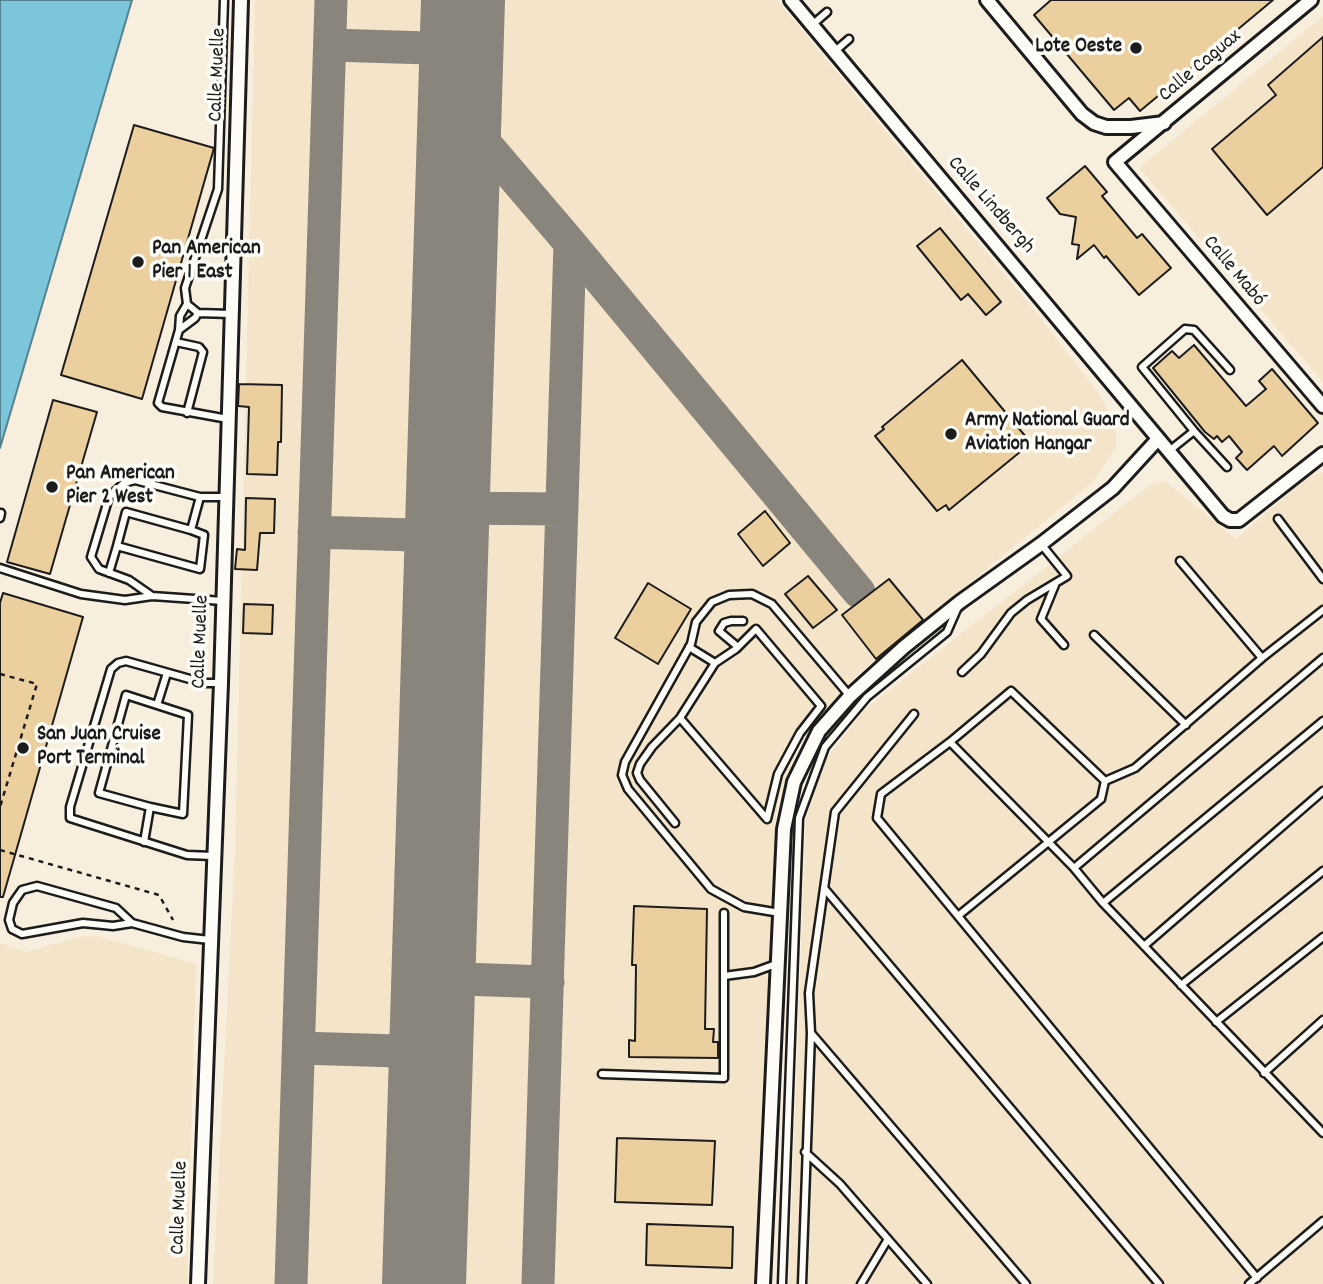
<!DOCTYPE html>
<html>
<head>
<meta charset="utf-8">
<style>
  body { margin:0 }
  canvas { display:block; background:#f8eedd }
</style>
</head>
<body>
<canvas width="1323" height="1284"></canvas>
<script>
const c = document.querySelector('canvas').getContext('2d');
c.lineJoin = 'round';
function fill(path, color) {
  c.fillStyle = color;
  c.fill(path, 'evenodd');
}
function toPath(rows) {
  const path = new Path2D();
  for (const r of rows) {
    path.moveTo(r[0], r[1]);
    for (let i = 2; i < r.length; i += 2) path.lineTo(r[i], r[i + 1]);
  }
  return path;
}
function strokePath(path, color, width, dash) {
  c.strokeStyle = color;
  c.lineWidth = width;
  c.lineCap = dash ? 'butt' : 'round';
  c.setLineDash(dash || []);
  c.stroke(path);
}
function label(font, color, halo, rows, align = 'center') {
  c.font = font + ' Dekko,sans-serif';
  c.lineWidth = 7;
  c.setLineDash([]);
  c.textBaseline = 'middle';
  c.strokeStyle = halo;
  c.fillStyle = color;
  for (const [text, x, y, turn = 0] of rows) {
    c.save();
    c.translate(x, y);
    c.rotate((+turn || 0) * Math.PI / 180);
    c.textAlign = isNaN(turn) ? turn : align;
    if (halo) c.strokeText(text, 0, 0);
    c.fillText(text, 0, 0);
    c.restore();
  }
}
const built = toPath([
  [255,0,777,0,1038,315,1098,393,1116,424,1116,447,1093,482,857,675,824,710,799,746,785,778,776,813,759,1284,213,1284,235,853],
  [1323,16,1323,382,1139,168],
  [1323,472,1323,1284,789,1284,806,818,824,762,863,711,1150,485,1165,481,1236,539,1308,477],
  [97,936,196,964,187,1284,0,1284,0,943,26,952,78,937]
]);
const water = toPath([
  [0,0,132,0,0,448,0,0]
]);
const pier = toPath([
  [114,66,116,66,35,346,1,452]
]);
const taxiway = toPath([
  [330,45,462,49],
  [460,114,570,243,859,592],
  [448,508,562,509],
  [314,532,447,536],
  [433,978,548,982],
  [299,1048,431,1052],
  [291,1284,331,0],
  [538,1284,570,243]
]);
const runway = toPath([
  [424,1284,463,0]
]);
const building = toPath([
  [1051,0,1273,0,1140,111,1129,98,1114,110,1034,15,1051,0],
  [1323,37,1323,167,1267,215,1212,149,1276,95,1268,85,1323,37],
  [134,125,214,148,142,399,61,375,134,125],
  [1085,166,1107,192,1102,196,1137,238,1142,234,1171,268,1139,295,1106,256,1104,258,1094,245,1077,259,1079,245,1072,244,1076,217,1060,214,1047,198,1085,166],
  [940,228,1001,302,986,315,968,294,961,300,917,246,940,228],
  [1194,345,1246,406,1266,389,1259,381,1272,369,1318,423,1282,456,1274,446,1247,470,1236,458,1242,452,1229,436,1222,442,1217,436,1214,439,1205,432,1153,368,1172,351,1179,358,1194,345],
  [962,360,1031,443,949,510,946,505,937,511,875,436,884,429,882,427,962,360],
  [239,384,282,385,281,442,278,442,277,475,247,474,249,407,238,406,239,384],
  [53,400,97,412,50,574,7,562,53,400],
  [246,498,275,499,274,533,260,533,257,570,235,569,237,549,245,550,246,498],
  [765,511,790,543,763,566,738,534,765,511],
  [808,576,837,610,813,628,785,594,808,576],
  [889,579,923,620,876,659,842,615,889,579],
  [648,583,691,609,658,664,615,638,648,583],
  [3,593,83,617,3,897,0,897,0,603,3,593],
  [244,604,273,605,272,634,243,633,244,604],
  [634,906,707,909,705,1029,714,1029,713,1042,718,1042,718,1058,629,1057,629,1040,635,1041,636,965,632,965,634,906],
  [617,1138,715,1141,712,1205,615,1202,617,1138],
  [647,1224,733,1227,732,1268,646,1265,647,1224]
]);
const path = toPath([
  [0,674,37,684,0,807],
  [0,850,159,895,173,920]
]);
const service = toPath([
  [224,0,218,189,185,288,187,304,198,313,231,314],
  [812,25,827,12],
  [834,52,849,39],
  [187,304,180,316,179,330,195,318,198,313],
  [179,330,158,403,162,407,228,419],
  [176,342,199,347,203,352,187,413],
  [1194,431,1142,367,1185,329,1194,330,1230,370],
  [1169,451,1194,431,1227,467],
  [0,518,1,513],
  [1278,519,1323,579],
  [191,530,204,535,200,569,117,546,126,512,191,530,200,497],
  [0,568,81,594,125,600,152,596],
  [109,573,117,546],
  [1055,585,1041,619,1064,645],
  [223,601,152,596,129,580,99,569,91,557,109,497,124,483,135,480,200,497,226,497],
  [1094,635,1186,725],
  [738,647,719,631,724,623,731,621,743,621],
  [1262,658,1323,610],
  [715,663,736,649,756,629,821,706,800,733,778,774,767,819],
  [962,672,981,654,1011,613,1027,600,1067,576,1041,544],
  [157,705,167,673],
  [680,718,767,819],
  [950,742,1011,691,1105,781,1101,799,958,916],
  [1105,781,1135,768,1262,658,1180,561],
  [675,823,640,780,637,773,640,764,652,747,680,718,715,663,689,647],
  [144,842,150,807,183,814,188,715,126,695,99,793,150,807],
  [213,856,187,855,70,818,70,807,111,669,118,663,126,661,204,683,221,683],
  [1074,868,1323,658],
  [824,888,1159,1284],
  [1103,903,1323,721],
  [780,913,744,907,711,889,628,789,622,775,625,762,691,644,696,622,712,602,729,595,752,594,772,604,849,695],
  [132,923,116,908,37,886,22,890,13,903,9,920,12,929,22,934,83,923,113,926,132,923,183,937,210,940],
  [1144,946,1323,791],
  [724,976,754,972,776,964],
  [1181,985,1323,871],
  [1216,1022,1323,937],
  [811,1033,1026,1284],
  [1264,1073,1323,1020],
  [602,1074,724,1078,724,913],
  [805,1152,840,1184,927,1284],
  [1257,1278,877,818,881,794,950,742,1074,868,1103,903,1323,1133],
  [782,1284,799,818,825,747,867,697,947,632,958,607],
  [802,1284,811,1033,809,993,835,812,914,714],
  [861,1284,888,1239],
  [1249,1284,1323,1221]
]);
const minor = toPath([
  [791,0,1223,516,1230,520,1239,520,1323,454],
  [987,0,1082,114,1094,123,1106,127,1131,127,1164,123],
  [1311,0,1115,162,1323,406],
  [198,1284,221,683,241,0],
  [763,1284,784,829,794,782,819,731,850,696,904,647,960,602,1041,544,1113,488,1157,440]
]);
const markers = [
  [1136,48,7,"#1c1c1c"],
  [138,262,7,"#1c1c1c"],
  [951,434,7,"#1c1c1c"],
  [52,487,7,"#1c1c1c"],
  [23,748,7,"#1c1c1c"]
];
const poiNames = [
  ["Lote Oeste",1122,48,"right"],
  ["Pan American",152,250],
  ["Pier 1 East",152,274],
  ["Army National Guard",965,422],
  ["Aviation Hangar",965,446],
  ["Pan American",66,475],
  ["Pier 2 West",66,499],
  ["San Juan Cruise",37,736],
  ["Port Terminal",37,760]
];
const streetNames = [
  ["Calle Caguax",1201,67,-40],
  ["Calle Muelle",219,75,-88],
  ["Calle Lindbergh",990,206,49],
  ["Calle Mabó",1233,272,50],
  ["Calle Muelle",202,642,-88],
  ["Calle Muelle",181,1208,-88]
];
fill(built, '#f4e5ca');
fill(water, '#7bc6db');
strokePath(water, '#55828f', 2);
fill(pier, '#f8eedd');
strokePath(taxiway, '#8a857c', 33);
strokePath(runway, '#8a857c', 84);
fill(building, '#eccf9f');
strokePath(building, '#1c1c1c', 2);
strokePath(service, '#1c1c1c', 11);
strokePath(minor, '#1c1c1c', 18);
strokePath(path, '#1c1c1c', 2.5, [5, 5]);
strokePath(service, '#fdfcf7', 6);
strokePath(minor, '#fdfcf7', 12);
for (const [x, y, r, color] of markers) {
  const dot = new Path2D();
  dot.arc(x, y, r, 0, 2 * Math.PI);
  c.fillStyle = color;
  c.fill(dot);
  strokePath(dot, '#fdfcf7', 2.5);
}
label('bold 21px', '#1c1c1c', '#fdfcf7', poiNames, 'left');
label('21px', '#1c1c1c', '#fdfcf7', streetNames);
</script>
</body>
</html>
